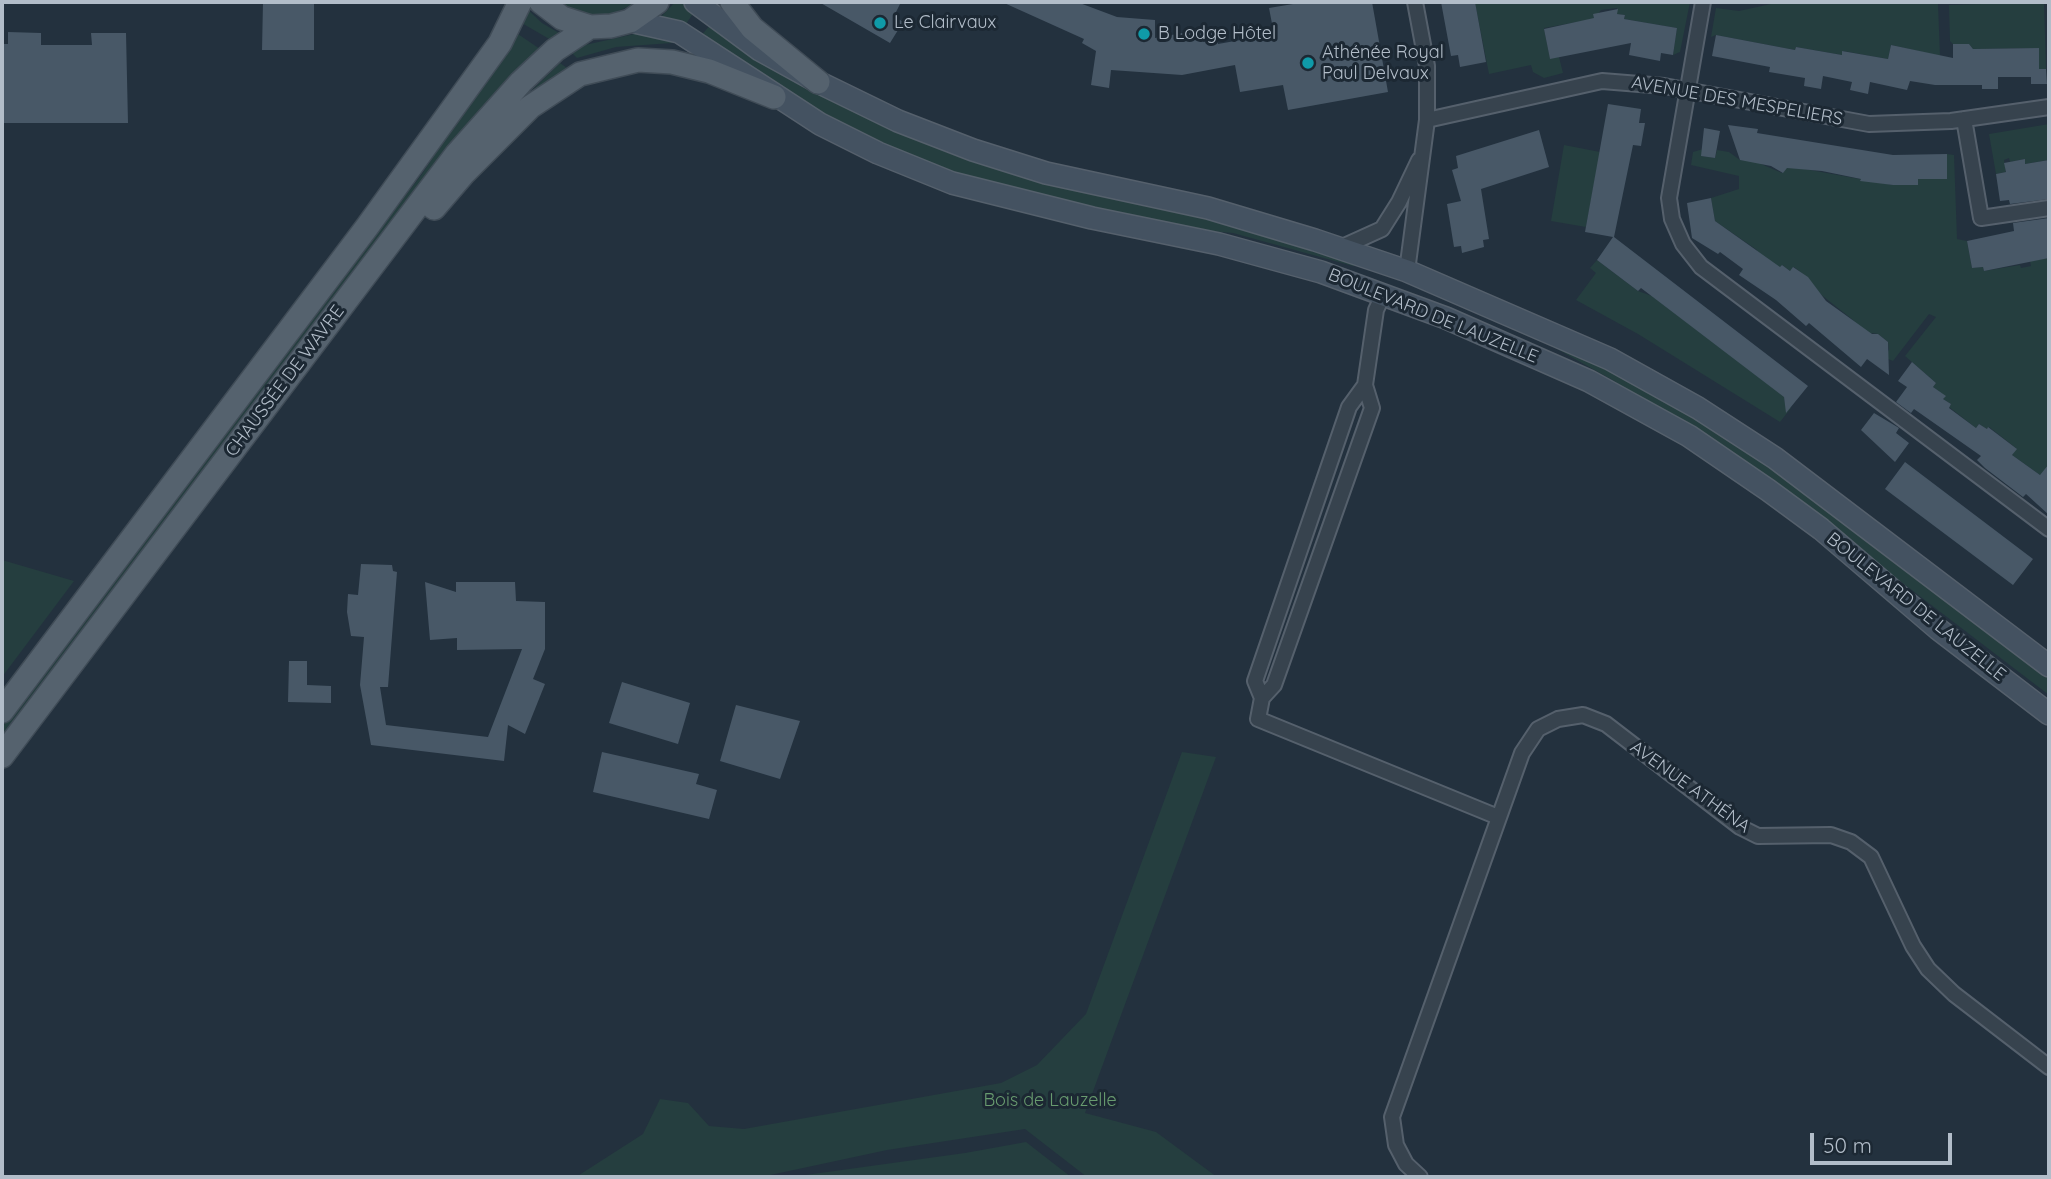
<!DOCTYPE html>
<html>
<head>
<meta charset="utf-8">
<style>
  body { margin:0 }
  #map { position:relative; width:2051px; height:1179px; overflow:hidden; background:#23313e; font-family:Quicksand,sans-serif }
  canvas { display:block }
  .frame { position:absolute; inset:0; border:4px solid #b2bdc9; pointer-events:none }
  .scale { position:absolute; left:1810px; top:1133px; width:142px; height:32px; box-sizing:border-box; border:4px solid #b2bdc9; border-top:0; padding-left:9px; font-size:21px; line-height:24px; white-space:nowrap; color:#b2bdc9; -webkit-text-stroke:5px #1c2833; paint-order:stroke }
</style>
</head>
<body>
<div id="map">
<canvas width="2051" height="1179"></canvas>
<div class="frame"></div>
<div class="scale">50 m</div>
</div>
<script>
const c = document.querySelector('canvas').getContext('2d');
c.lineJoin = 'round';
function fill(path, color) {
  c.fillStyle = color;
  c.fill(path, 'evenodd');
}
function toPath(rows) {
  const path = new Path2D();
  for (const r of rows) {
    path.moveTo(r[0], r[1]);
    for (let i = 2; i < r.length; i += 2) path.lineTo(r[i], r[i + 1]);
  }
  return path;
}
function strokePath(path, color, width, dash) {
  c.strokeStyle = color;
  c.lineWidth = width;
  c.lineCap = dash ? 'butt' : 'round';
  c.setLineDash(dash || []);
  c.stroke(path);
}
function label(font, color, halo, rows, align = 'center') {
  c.font = font + ' Quicksand,sans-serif';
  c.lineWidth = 6;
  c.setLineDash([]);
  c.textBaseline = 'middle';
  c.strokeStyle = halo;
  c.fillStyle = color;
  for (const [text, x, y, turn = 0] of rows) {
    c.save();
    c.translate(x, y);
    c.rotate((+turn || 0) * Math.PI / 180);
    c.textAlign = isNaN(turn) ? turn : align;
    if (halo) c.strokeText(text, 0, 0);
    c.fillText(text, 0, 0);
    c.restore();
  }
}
const green = toPath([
  [559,2,638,2,612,14,589,15,568,9],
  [675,2,684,2,694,12,684,27,659,19],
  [1472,2,1690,2,1680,52,1673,55,1677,28,1624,19,1625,15,1617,14,1617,8,1601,10,1594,19,1544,28,1550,58,1559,57,1563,73,1544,78,1533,72,1531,65,1489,74,1475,3],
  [1780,2,1938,4,1940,56,1891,45,1888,59,1843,51,1842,55,1796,47,1795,50,1716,35,1711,37,1716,8,1739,11],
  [2044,2,2046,69,2039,69,2038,48,1973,49,1969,44,1953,44,1950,41,1949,5],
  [526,8,542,23,559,33,551,40,520,22],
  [711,24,846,107,948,153,1052,185,1229,223,1357,264,1353,266,1233,233,1162,227,970,179,884,145,789,95,700,37],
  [515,32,540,49,499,89,451,143,2,735,2,727,422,174],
  [639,33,675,39,672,43,616,47,577,58,571,52,585,45],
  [635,50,668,50,667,54,521,101,560,63,567,68],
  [2049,124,2049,164,2048,160,2025,164,2025,159,2010,162,2009,158,2004,160,2006,172,1996,174,1989,134],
  [1564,145,1600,152,1586,227,1551,221],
  [1703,149,1702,156,1715,158,1717,150,1729,152,1740,160,1761,161,1761,164,1782,173,1788,166,1893,185,1918,185,1918,179,1947,154,1954,155,1957,239,1967,241,1972,268,1983,267,1984,271,2020,265,2021,268,2031,266,2030,261,2049,258,2049,477,2043,472,2040,475,2012,455,2016,448,1989,427,1987,429,1979,424,1976,428,1949,407,1951,404,1943,399,1945,396,1933,387,1936,383,1905,356,1936,317,1929,314,1893,361,1886,358,1883,356,1889,350,1888,342,1878,334,1872,333,1868,339,1853,320,1814,289,1807,277,1794,267,1790,271,1782,265,1777,271,1755,254,1757,250,1715,221,1711,198,1739,189,1739,176,1691,165,1693,152],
  [1597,260,1638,291,1652,296,1784,396,1785,404,1791,408,1780,422,1638,334,1576,300,1596,273,1590,268],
  [1418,286,1574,347,1754,450,2049,672,2049,695,1875,562,1616,382,1541,340],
  [2,560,74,581,2,677],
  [1182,752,1216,757,1085,1113,1156,1132,1217,1177,1087,1177,1025,1129,887,1150,761,1177,576,1177,643,1134,660,1099,688,1103,709,1126,744,1129,1001,1083,1037,1065,1086,1014],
  [1026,1142,1071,1177,791,1177,965,1153]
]);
const building = toPath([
  [263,2,314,2,314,50,262,50],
  [819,2,901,2,894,16,903,22,890,43],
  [1002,2,1077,2,1117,17,1155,20,1155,38,1215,27,1218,44,1274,34,1269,8,1305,2,1372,2,1388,92,1288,110,1283,85,1240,92,1235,65,1182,75,1111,70,1109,88,1091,85,1096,51,1082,43,1084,39],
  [1441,2,1475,2,1486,62,1460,67,1458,55,1451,56],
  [1618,9,1617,14,1625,15,1624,19,1677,28,1673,55,1661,53,1660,61,1629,55,1631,43,1550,59,1544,29,1594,18,1593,14],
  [8,32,41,33,41,45,92,45,91,33,126,33,128,123,2,123,2,44,8,44],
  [1716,35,1795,50,1796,47,1842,55,1842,51,1888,59,1891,45,1953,58,1953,44,1969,44,1973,49,2039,48,2039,69,2046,69,2047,84,2031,84,2031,77,1998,77,1998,89,1982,89,1982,85,1935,85,1910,81,1907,90,1870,82,1868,94,1850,90,1852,82,1823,76,1821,89,1804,86,1805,78,1769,72,1770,67,1712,56],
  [1608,104,1641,109,1639,123,1645,123,1641,146,1633,145,1614,237,1808,386,1786,413,1784,397,1641,288,1638,291,1597,260,1613,237,1585,232],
  [1728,125,1758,129,1757,133,1893,155,1947,154,1947,179,1918,179,1918,185,1893,185,1860,181,1861,179,1822,171,1787,168,1783,173,1771,166,1740,160],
  [1704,128,1720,131,1715,158,1701,156],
  [1539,130,1549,167,1481,189,1489,239,1483,240,1484,247,1462,253,1461,246,1454,247,1447,204,1461,201,1452,170,1458,168,1456,156],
  [2025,159,2025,164,2049,160,2049,199,2010,204,2009,200,2000,201,1996,174,2006,172,2004,163],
  [1711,198,1715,221,1780,267,1782,265,1790,271,1793,267,1808,277,1826,301,1872,334,1878,334,1888,342,1889,375,1867,359,1861,367,1809,323,1806,326,1776,300,1739,275,1743,269,1720,252,1718,254,1692,238,1687,203],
  [2049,218,2049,258,1984,271,1983,267,1972,268,1967,241,2014,231,2013,223],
  [1912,362,1936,383,1933,387,1946,396,1943,399,1951,404,1949,408,1976,428,1979,424,1987,429,1988,427,2017,449,2012,455,2040,475,2049,464,2049,515,2026,494,2023,497,1985,468,1977,460,1981,456,1914,409,1911,413,1896,402,1907,387,1898,381],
  [1874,413,1899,428,1896,433,1909,443,1895,462,1861,430],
  [1905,462,2033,559,2013,585,1885,489],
  [361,564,392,565,393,571,397,572,388,687,380,687,386,725,488,737,522,649,457,650,457,638,430,640,425,582,456,592,456,582,515,582,516,601,545,602,545,649,533,679,545,684,525,734,508,725,504,761,371,745,360,685,364,637,351,636,347,612,348,594,358,595],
  [289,661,307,661,307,685,331,686,331,703,288,702],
  [622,682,690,703,678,744,609,723],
  [736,705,800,721,780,779,720,761],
  [602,752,699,774,696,784,717,790,709,819,593,792]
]);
const street = toPath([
  [1703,2,1669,198,1672,219,1683,244,1701,267,2049,529],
  [1964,119,1981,218,2049,208],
  [1427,120,1602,81,1664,86,1869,124,1951,121,2049,107],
  [1340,248,1382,229,1399,202,1419,160],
  [1407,271,1427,120,1427,66,1415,2],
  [1365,385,1349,407,1255,681,1262,698,1258,719,1498,817],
  [1262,698,1274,685,1372,408,1365,385,1376,310,1384,293],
  [1420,1177,1406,1164,1396,1145,1392,1117,1522,753,1538,729,1558,719,1583,715,1606,724,1740,827,1758,836,1831,835,1851,842,1871,857,1913,946,1928,969,1954,994,2049,1067]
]);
const secondary = toPath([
  [695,2,760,50,818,82,898,121,973,150,1046,173,1208,208,1315,240,1407,271,1610,359,1698,408,1775,458,2049,666],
  [630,21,679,32,820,124,878,153,952,183,1092,218,1219,244,1321,272,1446,318,1589,381,1689,436,1768,490,1821,529,1938,629,2049,714]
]);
const primary = toPath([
  [541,2,562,18,590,27,611,26,630,21,657,2],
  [732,2,752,28,818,82],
  [434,208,464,173,530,107,580,74,638,60,672,62,709,71,774,97],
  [2,711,367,227,500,43,520,2],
  [2,756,456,155,521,82,555,50,590,27]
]);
const markers = [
  [880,23,7,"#0f9aa8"],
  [1144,34,7,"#0f9aa8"],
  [1308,63,7,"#0f9aa8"]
];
const poiNames = [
  ["Le Clairvaux",894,23],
  ["B Lodge Hôtel",1158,34],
  ["Athénée Royal",1322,53],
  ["Paul Delvaux",1322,74]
];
const streetNames = [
  ["AVENUE DES MESPELIERS",1737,101,10],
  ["BOULEVARD DE LAUZELLE",1433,316,22],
  ["CHAUSSÉE DE WAVRE",285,381,-53],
  ["BOULEVARD DE LAUZELLE",1916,607,39],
  ["AVENUE ATHÉNA",1690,787,36]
];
const parkNames = [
  ["Bois de Lauzelle",1050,1101]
];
fill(green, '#253e3f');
fill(building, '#485867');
strokePath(street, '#55606c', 18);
strokePath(secondary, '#55606c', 24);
strokePath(primary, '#404c57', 26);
strokePath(street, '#37434e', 14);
strokePath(secondary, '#445261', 21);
strokePath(primary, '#55626e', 23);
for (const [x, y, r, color] of markers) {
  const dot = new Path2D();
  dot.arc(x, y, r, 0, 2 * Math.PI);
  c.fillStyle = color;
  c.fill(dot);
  strokePath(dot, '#1c2833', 2.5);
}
label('18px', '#b2bdc9', '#1c2833', poiNames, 'left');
label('18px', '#b2bdc9', '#1c2833', streetNames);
label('18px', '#689b6f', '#1c2833', parkNames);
</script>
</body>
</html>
